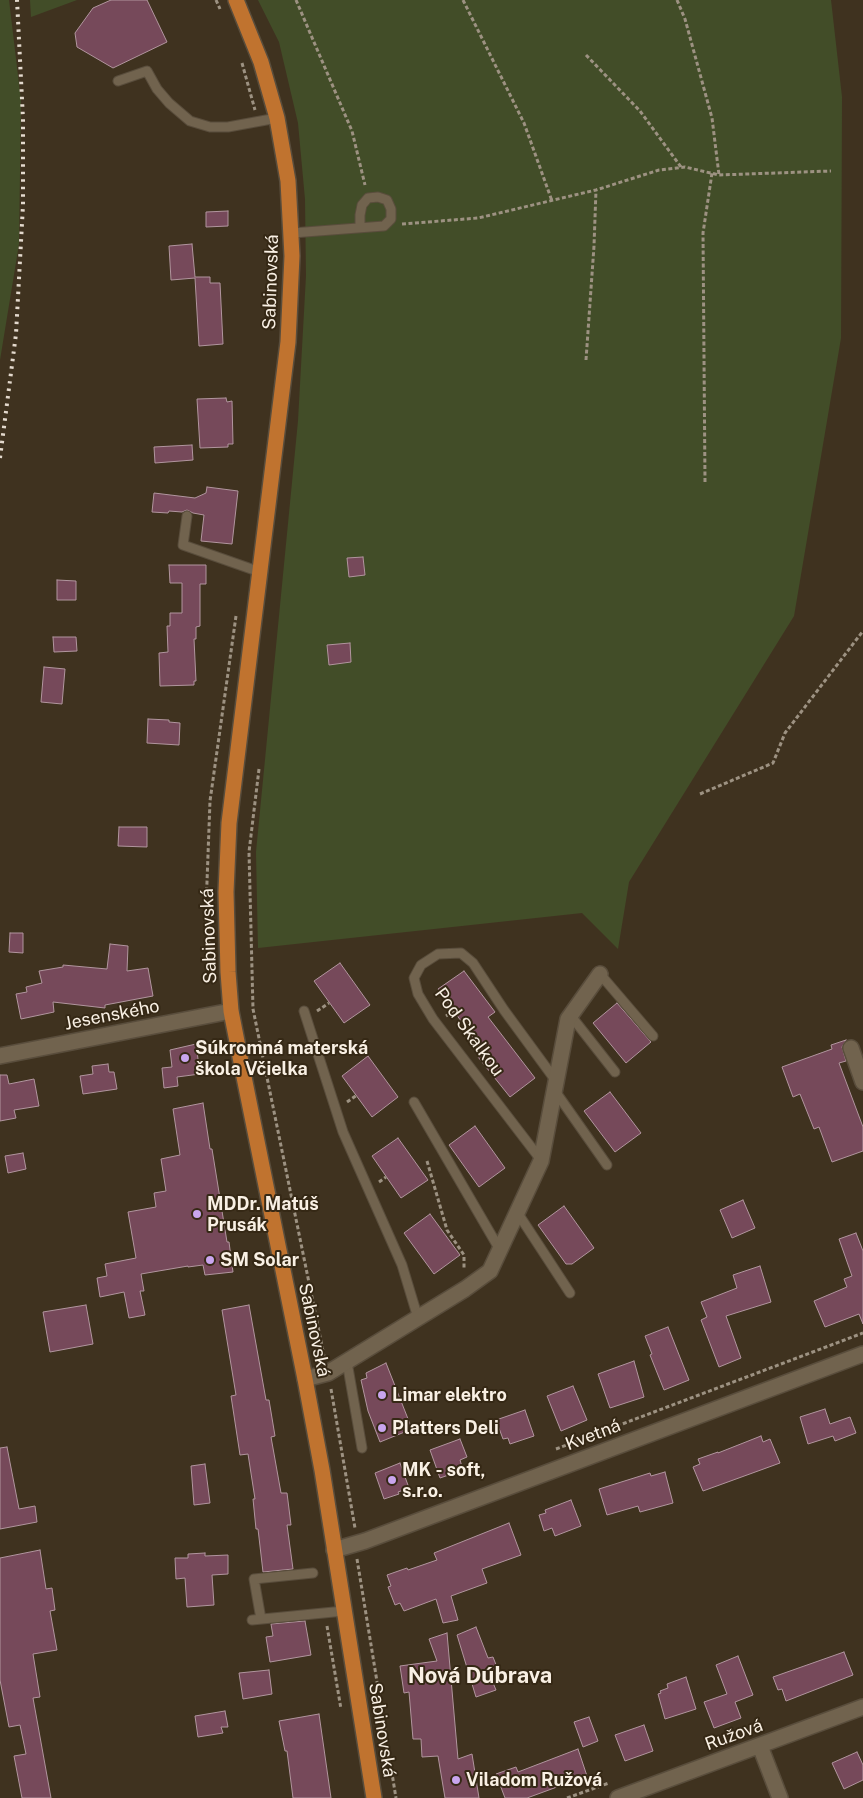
<!DOCTYPE html>
<html>
<head>
<meta charset="utf-8">
<style>
  body { margin:0 }
  canvas { display:block; background:#3f321f }
</style>
</head>
<body>
<canvas width="863" height="1798"></canvas>
<script>
const c = document.querySelector('canvas').getContext('2d');
c.lineJoin = 'round';
function fill(path, color) {
  c.fillStyle = color;
  c.fill(path, 'evenodd');
}
function toPath(rows) {
  const path = new Path2D();
  for (const r of rows) {
    path.moveTo(r[0], r[1]);
    for (let i = 2; i < r.length; i += 2) path.lineTo(r[i], r[i + 1]);
  }
  return path;
}
function strokePath(path, color, width, dash) {
  c.strokeStyle = color;
  c.lineWidth = width;
  c.lineCap = dash ? 'butt' : 'round';
  c.setLineDash(dash || []);
  c.stroke(path);
}
function label(font, color, halo, rows, align = 'center') {
  c.font = font + ' "Public Sans",sans-serif';
  c.lineWidth = 4;
  c.setLineDash([]);
  c.textBaseline = 'middle';
  c.strokeStyle = halo;
  c.fillStyle = color;
  for (const [text, x, y, turn = 0] of rows) {
    c.save();
    c.translate(x, y);
    c.rotate((+turn || 0) * Math.PI / 180);
    c.textAlign = isNaN(turn) ? turn : align;
    if (halo) c.strokeText(text, 0, 0);
    c.fillText(text, 0, 0);
    c.restore();
  }
}
const green = toPath([
  [0,0,9,0,21,101,19,244,0,360],
  [30,0,77,0,31,17],
  [258,0,831,0,842,97,841,338,794,616,629,882,618,949,582,913,258,948,256,852,298,421,306,276,305,199,298,123,279,42]
]);
const building = toPath([
  [111,0,147,0,167,42,113,68,77,47,75,33,93,8,111,0],
  [228,211,228,226,206,227,206,212,228,211],
  [192,244,195,277,210,277,210,283,220,283,223,344,199,346,195,278,171,280,169,246,192,244],
  [226,398,227,402,232,401,233,444,228,444,228,447,200,448,197,399,226,398],
  [192,445,193,460,155,463,154,447,192,445],
  [207,487,238,491,232,544,201,541,204,515,193,513,187,510,182,512,169,511,168,513,152,512,154,493,195,498,206,493,207,487],
  [363,557,365,575,349,577,347,558,363,557],
  [169,565,206,565,206,584,200,584,200,626,196,627,196,639,194,639,196,681,194,681,194,685,160,686,159,653,168,652,167,626,170,626,170,613,182,613,182,583,170,583,169,565],
  [57,580,76,581,76,600,57,600,57,580],
  [53,637,76,637,77,651,54,652,53,637],
  [350,643,351,662,329,665,327,645,350,643],
  [44,667,65,669,62,704,41,702,44,667],
  [148,719,169,720,169,722,180,723,179,745,147,743,148,719],
  [119,827,147,827,147,847,118,846,119,827],
  [10,933,23,933,23,953,9,952,10,933],
  [110,944,128,946,127,971,148,968,153,996,105,1005,105,1008,53,1002,54,1012,21,1019,16,994,27,992,26,987,42,983,39,971,63,967,63,965,107,969,110,944],
  [340,963,370,1005,344,1023,314,981,340,963],
  [464,971,495,1012,488,1017,535,1078,510,1097,478,1057,484,1053,438,989,464,971],
  [617,1003,651,1042,626,1063,593,1023,617,1003],
  [846,1040,842,1047,846,1061,839,1063,863,1127,863,1151,832,1162,819,1127,814,1129,800,1094,793,1097,782,1067,832,1049,831,1045,846,1040],
  [196,1044,200,1074,177,1077,178,1086,164,1088,162,1068,172,1067,170,1050,196,1044],
  [368,1056,398,1097,372,1117,342,1076,368,1056],
  [108,1064,109,1072,114,1072,117,1089,83,1094,80,1076,93,1074,92,1066,108,1064],
  [0,1075,7,1075,9,1084,34,1079,39,1106,14,1110,16,1118,0,1121,0,1075],
  [610,1092,641,1133,615,1152,584,1111,610,1092],
  [203,1103,210,1149,212,1149,227,1242,229,1242,233,1272,205,1275,203,1265,188,1267,188,1266,141,1274,144,1291,140,1291,145,1315,129,1318,124,1292,100,1297,97,1278,107,1276,105,1264,136,1258,128,1212,156,1207,154,1193,166,1191,161,1159,180,1155,173,1109,203,1103],
  [475,1126,505,1168,479,1187,449,1145,475,1126],
  [398,1138,428,1180,401,1198,372,1156,398,1138],
  [23,1153,26,1169,8,1173,5,1156,23,1153],
  [743,1200,755,1228,732,1238,720,1210,743,1200],
  [564,1206,594,1248,572,1264,566,1264,538,1225,564,1206],
  [430,1214,460,1255,434,1274,404,1233,430,1214],
  [856,1233,863,1251,863,1324,859,1314,825,1327,814,1301,847,1287,844,1279,852,1276,839,1239,856,1233],
  [760,1266,771,1302,726,1316,741,1358,719,1367,701,1320,707,1317,701,1302,737,1288,733,1275,760,1266],
  [86,1305,93,1344,50,1352,43,1312,86,1305],
  [249,1305,266,1400,269,1400,275,1436,271,1437,281,1493,287,1493,291,1525,287,1525,293,1569,263,1572,258,1529,256,1529,253,1499,255,1499,248,1454,240,1455,231,1396,236,1395,222,1310,249,1305],
  [668,1327,689,1380,664,1390,650,1355,652,1354,645,1336,668,1327],
  [634,1361,644,1397,610,1408,598,1374,634,1361],
  [386,1363,412,1429,380,1442,368,1411,361,1380,367,1378,366,1373,386,1363],
  [573,1386,587,1420,561,1431,547,1396,573,1386],
  [825,1409,830,1424,850,1417,856,1433,835,1441,833,1436,808,1444,800,1417,825,1409],
  [525,1410,534,1436,510,1444,508,1438,503,1439,496,1420,525,1410],
  [761,1436,763,1442,770,1439,780,1463,703,1491,693,1467,700,1464,698,1459,718,1452,718,1453,761,1436],
  [460,1439,467,1457,460,1460,463,1470,440,1478,430,1450,460,1439],
  [7,1447,19,1509,35,1506,37,1522,0,1529,0,1448,7,1447],
  [400,1463,409,1488,398,1492,399,1494,384,1499,375,1473,400,1463],
  [205,1464,210,1503,194,1505,191,1466,205,1464],
  [665,1472,673,1503,640,1512,638,1506,607,1515,599,1489,650,1473,651,1476,665,1472],
  [571,1500,581,1526,555,1536,552,1528,544,1531,539,1515,546,1513,545,1510,571,1500],
  [509,1523,521,1555,482,1569,487,1583,451,1596,458,1620,443,1623,436,1599,404,1611,400,1603,395,1605,388,1587,391,1586,387,1575,407,1568,408,1570,437,1560,434,1553,509,1523],
  [40,1550,46,1589,52,1588,55,1610,50,1611,57,1650,33,1654,40,1697,33,1698,51,1798,22,1798,14,1756,26,1754,20,1725,9,1727,0,1680,0,1558,40,1550],
  [205,1553,205,1556,228,1555,228,1574,212,1575,214,1605,187,1607,185,1578,176,1579,175,1558,188,1558,188,1554,205,1553],
  [305,1621,311,1655,270,1662,266,1637,273,1636,271,1624,305,1621],
  [476,1627,488,1658,493,1657,500,1675,491,1678,496,1690,476,1697,457,1635,476,1627],
  [447,1633,458,1759,472,1754,479,1798,445,1798,438,1756,422,1757,421,1739,413,1739,409,1692,404,1693,400,1666,437,1661,429,1639,447,1633],
  [844,1652,853,1675,786,1701,782,1689,778,1690,773,1677,844,1652],
  [738,1656,753,1695,735,1702,741,1718,714,1728,704,1702,727,1694,716,1665,738,1656],
  [269,1670,272,1694,243,1699,239,1673,269,1670],
  [686,1677,696,1709,665,1719,658,1694,661,1693,660,1691,668,1688,667,1684,686,1677],
  [225,1711,228,1727,221,1727,223,1733,198,1737,195,1716,225,1711],
  [319,1714,331,1798,293,1798,287,1751,285,1751,279,1721,319,1714],
  [589,1717,598,1741,583,1747,574,1722,589,1717],
  [644,1725,653,1751,625,1761,615,1735,644,1725],
  [578,1749,587,1776,527,1798,505,1798,496,1774,516,1767,518,1772,578,1749],
  [857,1752,863,1765,863,1780,844,1789,832,1763,857,1752]
]);
const path = toPath([
  [216,0,220,9],
  [296,0,352,131,365,185],
  [463,0,524,123,552,201],
  [677,0,685,19,712,118,719,175],
  [586,55,640,111,681,167],
  [242,63,255,110],
  [402,224,478,218,596,190,659,170,685,167,719,175,831,171],
  [586,360,594,246,596,190],
  [705,482,703,233,712,173],
  [259,769,249,852,253,1009,324,1356],
  [700,794,773,763,785,733,863,631],
  [209,943,206,909,210,801,236,616],
  [317,1011,329,1003],
  [446,1016,454,1011],
  [347,1102,357,1095],
  [427,1161,447,1230,464,1255,464,1269],
  [379,1182,386,1177],
  [253,1216,256,1232],
  [331,1389,355,1528],
  [556,1449,863,1333],
  [357,1559,396,1798],
  [327,1626,341,1709],
  [567,1798,609,1783]
]);
const lane = toPath([
  [118,81,147,71,157,89,169,103,190,121,210,127,228,127,277,118],
  [292,233,384,226,391,219,391,209,387,200,378,197,368,198,362,205,360,215,360,227],
  [187,516,183,545,260,572],
  [600,974,653,1036],
  [304,1011,343,1132,402,1265,418,1318],
  [571,1016,615,1072],
  [555,1091,607,1165],
  [414,1102,500,1250],
  [541,1160,433,1019,418,994,414,978,421,965,438,954,461,953,473,963,504,1010,556,1081],
  [517,1212,570,1293],
  [347,1362,362,1448],
  [261,1619,254,1579,313,1573],
  [252,1620,344,1611]
]);
const street = toPath([
  [851,1048,863,1082],
  [0,1056,231,1011],
  [305,1379,328,1373,465,1289,490,1271,541,1161,568,1019,600,974],
  [334,1550,365,1541,863,1354],
  [760,1746,780,1798],
  [618,1798,863,1707]
]);
const primary = toPath([
  [236,0,261,62,277,118,288,181,292,256,288,342,229,823,226,892,228,972,231,1011,242,1067,305,1379,322,1470,374,1798]
]);
const rail = toPath([
  [0,458,16,334,23,205,23,119,17,0]
]);
const markers = [
  [185,1058,5,"#c9a5ee"],
  [197,1214,5,"#c9a5ee"],
  [210,1260,5,"#c9a5ee"],
  [382,1395,5,"#c9a5ee"],
  [382,1428,5,"#c9a5ee"],
  [392,1480,5,"#c9a5ee"],
  [456,1780,5,"#c9a5ee"]
];
const streetNames = [
  ["Sabinovská",271,282,-88],
  ["Sabinovská",209,936,-92],
  ["Jesenského",112,1015,-11],
  ["Pod Skalkou",469,1032,54],
  ["Sabinovská",314,1330,78],
  ["Kvetná",593,1435,-21],
  ["Sabinovská",382,1730,81],
  ["Ružová",734,1735,-20]
];
const poiNames = [
  ["Súkromná materská",195,1048],
  ["škola Včielka",195,1069],
  ["MDDr. Matúš",207,1204],
  ["Prusák",207,1225],
  ["SM Solar",220,1260],
  ["Limar elektro",392,1395],
  ["Platters Deli",392,1428],
  ["MK - soft,",402,1470],
  ["s.r.o.",402,1491],
  ["Viladom Ružová",466,1780]
];
const districtNames = [
  ["Nová Dúbrava",480,1676]
];
fill(green, '#424d28');
fill(building, '#76495a');
strokePath(building, '#b1959e', 1);
strokePath(lane, '#594d3c', 11);
strokePath(street, '#594d3c', 18);
strokePath(primary, '#594d3c', 18);
strokePath(path, '#9d9282', 3, [4, 2.5]);
strokePath(lane, '#71634e', 9);
strokePath(street, '#71634e', 15);
strokePath(primary, '#c0732f', 15);
strokePath(rail, '#e3d9cd', 4, [2.5, 5]);
for (const [x, y, r, color] of markers) {
  const dot = new Path2D();
  dot.arc(x, y, r, 0, 2 * Math.PI);
  c.fillStyle = color;
  c.fill(dot);
  strokePath(dot, '#352815', 2);
}
label('18px', '#f9f0e4', '#352815', streetNames);
label('bold 18px', '#f9f0e4', '#352815', poiNames, 'left');
label('bold 22px', '#f9f0e4', '#352815', districtNames);
</script>
</body>
</html>
